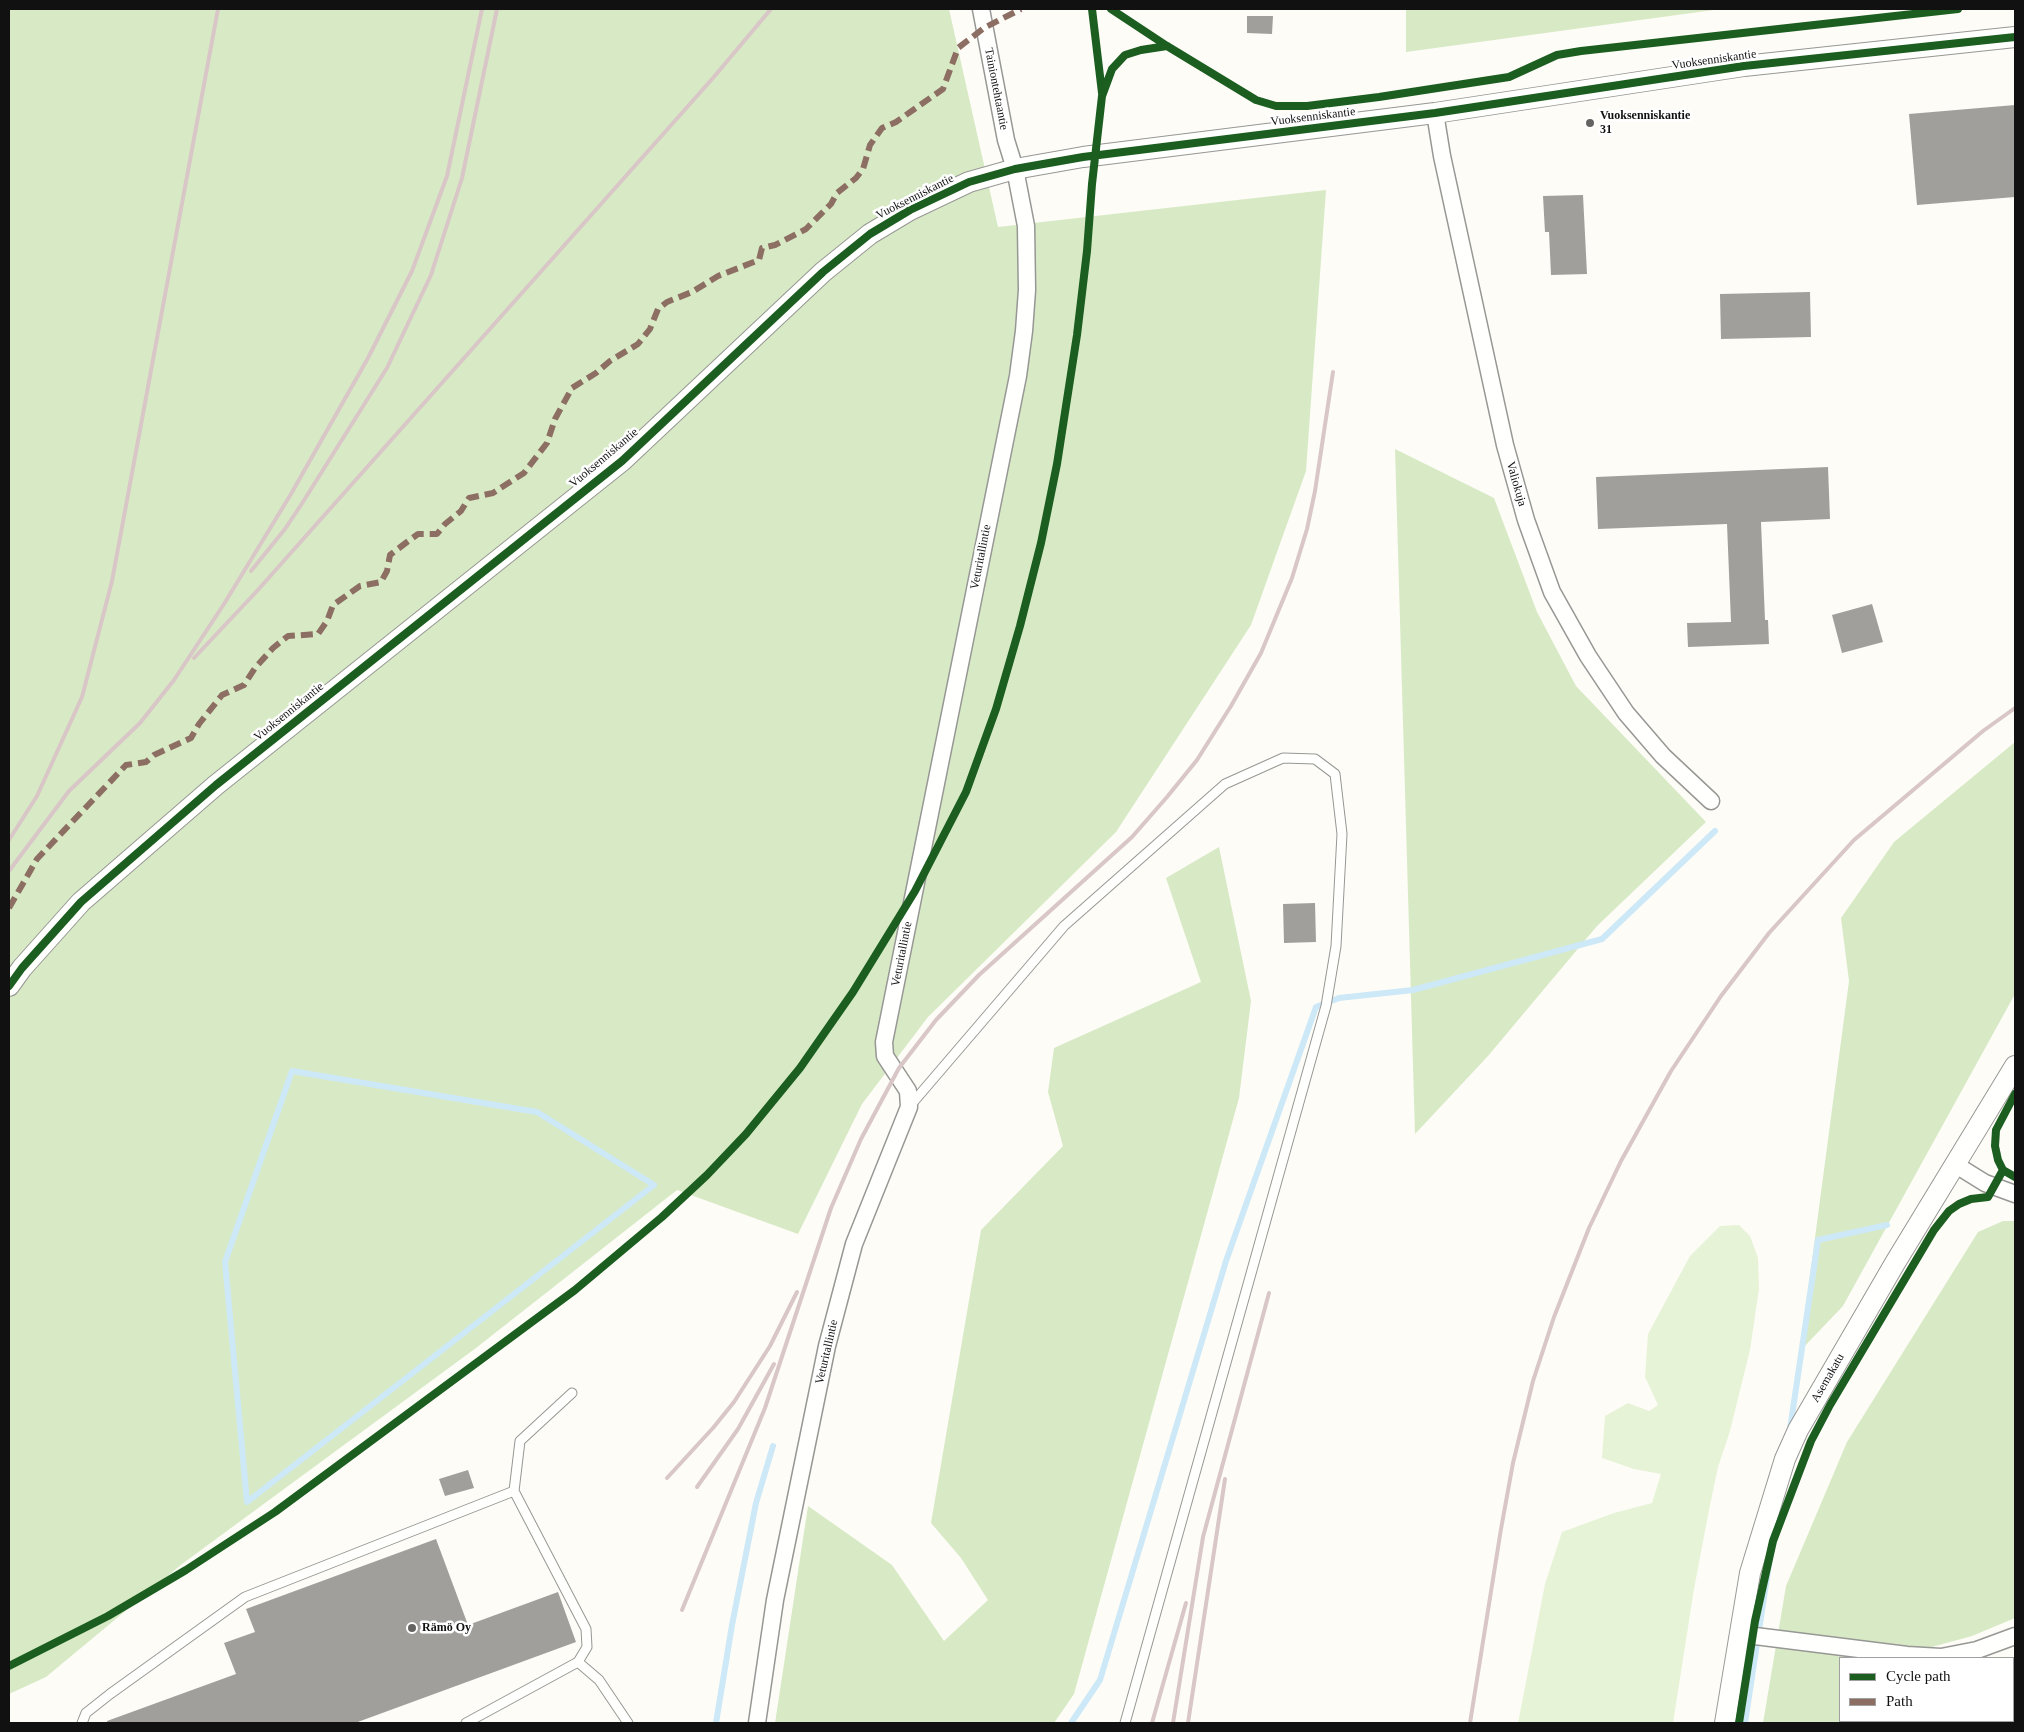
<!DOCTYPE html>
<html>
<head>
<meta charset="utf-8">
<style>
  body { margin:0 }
  #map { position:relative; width:2024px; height:1732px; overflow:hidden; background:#fdfcf7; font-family:"Times New Roman",serif }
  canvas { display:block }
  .frame { position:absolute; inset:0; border:10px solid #111; pointer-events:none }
  .legend { position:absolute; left:1839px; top:1657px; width:175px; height:65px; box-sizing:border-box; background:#fff; border:1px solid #a0a0a0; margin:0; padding:6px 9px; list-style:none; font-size:15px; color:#111 }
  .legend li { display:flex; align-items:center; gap:10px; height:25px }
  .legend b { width:25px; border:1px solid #a0a0a0 }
</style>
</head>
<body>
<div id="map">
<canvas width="2024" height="1732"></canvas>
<div class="frame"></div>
<ul class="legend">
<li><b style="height:6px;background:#1b5e20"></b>Cycle path</li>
<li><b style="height:6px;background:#8d6e63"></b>Path</li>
</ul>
</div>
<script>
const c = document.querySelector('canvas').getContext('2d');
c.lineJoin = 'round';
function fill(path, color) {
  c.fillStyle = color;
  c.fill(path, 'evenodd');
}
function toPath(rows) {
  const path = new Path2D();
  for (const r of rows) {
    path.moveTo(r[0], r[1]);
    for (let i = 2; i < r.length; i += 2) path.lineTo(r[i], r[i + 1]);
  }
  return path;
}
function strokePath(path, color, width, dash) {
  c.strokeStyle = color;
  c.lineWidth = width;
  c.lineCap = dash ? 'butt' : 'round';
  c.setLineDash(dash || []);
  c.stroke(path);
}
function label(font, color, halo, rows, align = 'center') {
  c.font = font + ' "Times New Roman",serif';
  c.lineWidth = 5;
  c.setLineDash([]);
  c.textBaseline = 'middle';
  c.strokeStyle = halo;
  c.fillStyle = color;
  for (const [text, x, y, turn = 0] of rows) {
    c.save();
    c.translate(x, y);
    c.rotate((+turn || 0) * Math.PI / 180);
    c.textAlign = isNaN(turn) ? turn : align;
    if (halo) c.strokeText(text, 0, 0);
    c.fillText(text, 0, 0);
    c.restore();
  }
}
const green = toPath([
  [1739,1225,1750,1236,1758,1258,1759,1289,1750,1350,1730,1431,1718,1467,1708,1515,1694,1589,1673,1723,1518,1723,1545,1584,1562,1532,1614,1513,1652,1503,1661,1474,1634,1469,1602,1458,1605,1416,1628,1403,1649,1411,1658,1405,1645,1377,1648,1334,1690,1256,1720,1226]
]);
const forest = toPath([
  [9,9,949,9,998,227,1326,190,1306,471,1251,625,1116,832,928,1017,862,1104,798,1234,677,1190,476,1348,182,1564,46,1677,9,1694],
  [1406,9,1721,9,1406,52],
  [1395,449,1494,498,1537,612,1576,686,1706,822,1597,926,1488,1056,1415,1134],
  [2015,742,2015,994,1843,1306,1800,1351,1849,981,1841,918,1894,842],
  [1219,847,1251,1001,1239,1098,1074,1694,1054,1723,775,1723,808,1506,892,1565,944,1641,988,1600,961,1558,931,1523,981,1230,1063,1146,1048,1092,1054,1048,1201,982,1166,878],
  [2003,1221,2015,1221,2015,1618,1972,1636,1928,1648,1931,1658,1840,1658,1840,1721,1954,1721,1955,1723,1763,1723,1786,1586,1847,1442,1978,1232]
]);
const stream = toPath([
  [292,1071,537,1112,654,1185,247,1502,225,1262,292,1071],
  [1790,1429,1818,1240,1887,1225],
  [716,1723,732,1625,756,1503,773,1446],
  [1071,1723,1100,1680,1226,1261,1316,1007,1339,998,1413,990,1602,939,1715,831],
  [1745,1723,1776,1518]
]);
const building = toPath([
  [1247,16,1273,16,1272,34,1247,33],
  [2015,105,2015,197,1917,205,1909,114],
  [1583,195,1587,274,1551,275,1549,232,1545,232,1543,196],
  [1810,292,1811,337,1721,339,1720,294],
  [1828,467,1830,519,1761,522,1765,620,1768,620,1769,644,1688,647,1687,623,1731,622,1727,524,1598,529,1596,477],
  [1872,604,1883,642,1842,653,1832,615],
  [1315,903,1316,942,1284,943,1283,904],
  [468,1470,474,1488,445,1496,439,1479],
  [436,1539,468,1625,558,1592,576,1642,355,1723,107,1723,107,1721,236,1674,224,1643,255,1632,246,1609]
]);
const service = toPath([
  [909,1107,1064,926,1225,784,1283,758,1315,759,1335,774,1342,834,1336,946,1326,1006,1125,1723],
  [514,1491,520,1441,572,1393],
  [578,1662,599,1680,628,1723],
  [82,1723,86,1713,110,1694,245,1597,514,1491,586,1629,587,1647,578,1662,466,1723]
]);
const minor = toPath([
  [1435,113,1442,156,1505,445,1526,520,1552,592,1588,656,1626,713,1663,756,1711,801],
  [1956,1165,1985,1183,2015,1194],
  [1739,1634,1907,1655,1941,1657,1977,1650,2015,1636],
  [757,1723,775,1600,827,1346,854,1244,909,1107,908,1091,885,1056,884,1042,1018,376,1024,331,1027,290,1026,226,1015,169,1006,140,981,9]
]);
const tertiary = toPath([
  [9,986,22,968,81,902,216,785,622,461,823,272,870,234,910,210,969,182,1015,169,1083,157,1435,113,1744,66,2015,37],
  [1725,1723,1750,1573,1785,1459,1798,1430,1895,1263,2015,1066]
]);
const rail = toPath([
  [251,571,285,529,301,505,387,368,431,275,462,178,497,9],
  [194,658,257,591,713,78,771,9],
  [9,840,37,796,82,697,112,581,218,9],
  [9,871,69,791,140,723,174,680,224,604,291,494,368,358,412,271,447,176,482,9],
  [667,1478,713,1428,734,1402,770,1346,797,1292],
  [697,1487,738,1429,774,1364],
  [682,1610,765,1408,831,1208,861,1139,899,1068,936,1020,979,975,1132,837,1167,797,1197,760,1231,706,1261,653,1292,578,1307,529,1315,491,1333,372],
  [1152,1723,1186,1603],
  [1173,1723,1203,1537,1269,1293],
  [1188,1723,1225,1479],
  [1470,1723,1501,1529,1513,1463,1533,1381,1554,1317,1589,1228,1621,1161,1671,1071,1721,996,1769,933,1854,840,1983,731,2015,708]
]);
const quiet = toPath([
  [9,908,37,859,126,765,146,762,154,755,191,738,199,724,222,695,244,685,255,668,273,648,288,636,318,634,327,621,333,605,360,586,381,582,387,571,390,555,407,542,418,534,437,534,445,524,461,511,469,498,493,493,524,473,547,443,555,419,572,388,596,373,610,361,638,344,650,329,658,309,667,302,692,292,718,276,759,260,762,248,775,245,806,229,831,204,837,193,856,178,863,169,870,145,882,128,896,122,943,89,958,48,984,28,1021,9]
]);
const cycleway = toPath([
  [1092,9,1102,93],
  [1111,9,1167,46,1256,100,1276,106,1307,106,1379,97,1509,77,1557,55,1581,51,1958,9],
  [9,986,22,968,81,902,216,785,622,461,823,272,870,234,910,210,969,182,1015,169,1083,157,1435,113,1744,66,2015,37],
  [2015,1094,1996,1130,1995,1146,1998,1160,2003,1170,2015,1177],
  [9,1666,108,1616,186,1570,275,1512,575,1290,662,1217,707,1175,746,1134,800,1068,853,992,915,891,966,792,996,709,1020,626,1041,543,1057,464,1077,335,1087,251,1092,184,1102,96,1112,69,1125,55,1141,50,1167,46],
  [1739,1723,1755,1621,1773,1541,1811,1441,1830,1405,1934,1230,1949,1211,1959,1204,1971,1199,1988,1197,2003,1170]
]);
const markers = [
  [1590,123,5,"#646362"],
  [412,1628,5,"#646362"]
];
const streetNames = [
  ["Vuoksenniskantie",1714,60,-8],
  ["Tainiontehtaantie",996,89,79],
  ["Vuoksenniskantie",1313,117,-7],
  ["Vuoksenniskantie",915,197,-27],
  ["Vuoksenniskantie",604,458,-40],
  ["Valiokuja",1516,484,74],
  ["Veturitallintie",981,557,-79],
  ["Vuoksenniskantie",289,712,-39],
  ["Veturitallintie",902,954,-79],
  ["Veturitallintie",827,1352,-77],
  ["Asemakatu",1828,1378,-60]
];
const poiNames = [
  ["Vuoksenniskantie",1600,116],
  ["31",1600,130],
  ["Rämö Oy",422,1628]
];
fill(green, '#e7f3d7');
fill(forest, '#d8eac5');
strokePath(stream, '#cde8f7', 6);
fill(building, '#a19f9c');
strokePath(service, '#979795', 11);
strokePath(minor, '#979795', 19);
strokePath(tertiary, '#979795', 22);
strokePath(service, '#fffffe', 9);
strokePath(minor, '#fffffe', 16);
strokePath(tertiary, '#fffffe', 20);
strokePath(rail, '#d9c6c7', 4);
strokePath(quiet, '#8d6e63', 6, [12, 6]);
strokePath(cycleway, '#1b5e20', 8);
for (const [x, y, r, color] of markers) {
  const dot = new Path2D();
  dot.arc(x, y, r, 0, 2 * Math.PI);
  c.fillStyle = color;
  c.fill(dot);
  strokePath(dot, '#fff', 2);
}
label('12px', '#111', '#fff', streetNames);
label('bold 12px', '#111', '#fff', poiNames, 'left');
</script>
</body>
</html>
